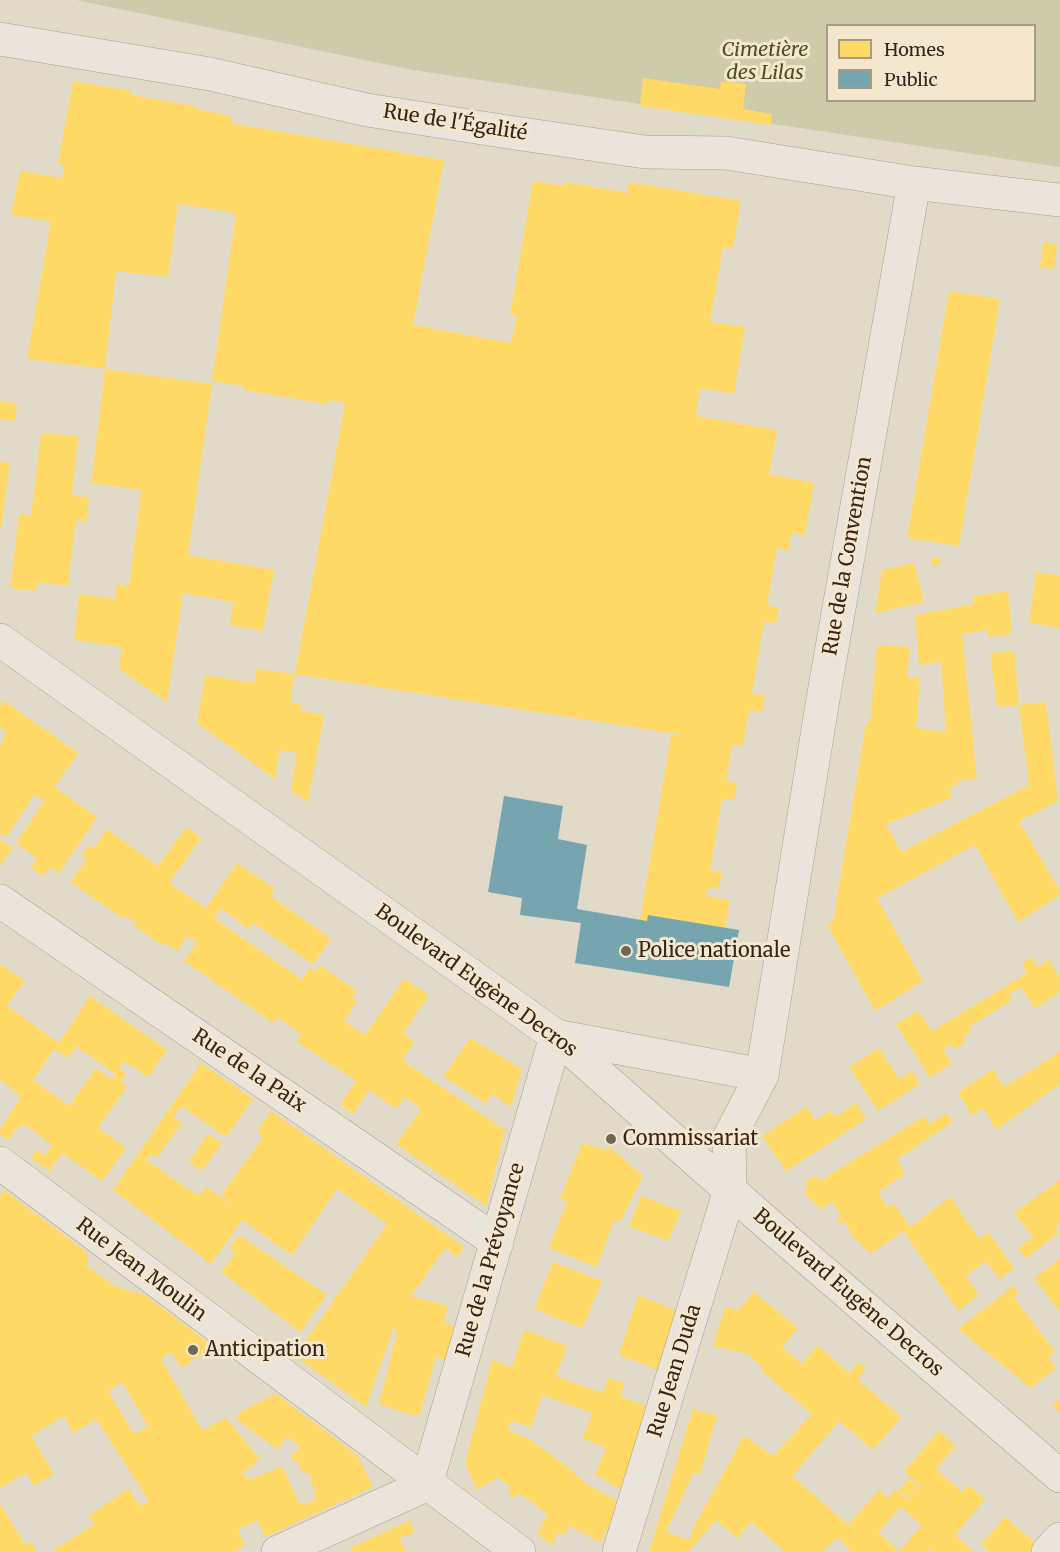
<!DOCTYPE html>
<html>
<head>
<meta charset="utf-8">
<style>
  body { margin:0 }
  #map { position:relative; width:1060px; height:1552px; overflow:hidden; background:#e2dac8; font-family:Merriweather,serif }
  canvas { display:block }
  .legend { position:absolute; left:826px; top:24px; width:210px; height:78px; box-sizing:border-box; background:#f5e7cd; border:2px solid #a89a86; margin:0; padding:8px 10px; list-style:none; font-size:18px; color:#34261b }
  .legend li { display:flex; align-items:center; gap:12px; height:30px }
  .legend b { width:30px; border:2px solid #a89a86 }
</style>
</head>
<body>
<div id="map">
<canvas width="1060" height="1552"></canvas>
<ul class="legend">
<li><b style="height:16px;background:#ffd966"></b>Homes</li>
<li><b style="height:16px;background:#76a5af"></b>Public</li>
</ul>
</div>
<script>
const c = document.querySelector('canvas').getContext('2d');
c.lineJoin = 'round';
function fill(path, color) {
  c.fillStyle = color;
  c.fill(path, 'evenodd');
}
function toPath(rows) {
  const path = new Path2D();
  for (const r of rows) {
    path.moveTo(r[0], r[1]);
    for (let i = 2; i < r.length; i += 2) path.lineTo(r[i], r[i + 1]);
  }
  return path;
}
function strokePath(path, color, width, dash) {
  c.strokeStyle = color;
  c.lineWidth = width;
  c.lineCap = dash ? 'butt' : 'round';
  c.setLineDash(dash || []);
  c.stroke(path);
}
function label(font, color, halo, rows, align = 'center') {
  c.font = font + ' Merriweather,serif';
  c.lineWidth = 6;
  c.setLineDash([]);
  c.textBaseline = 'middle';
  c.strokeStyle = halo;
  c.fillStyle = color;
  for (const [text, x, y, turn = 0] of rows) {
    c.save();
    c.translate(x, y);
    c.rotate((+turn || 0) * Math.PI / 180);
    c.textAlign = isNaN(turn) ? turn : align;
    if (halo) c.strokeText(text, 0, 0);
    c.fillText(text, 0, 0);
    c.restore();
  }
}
const cemetery = toPath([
  [76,0,1060,0,1060,167,413,70],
  [828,26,1034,26,1034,100,828,100]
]);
const homes = toPath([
  [643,78,720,89,721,81,746,84,743,109,772,114,771,125,640,106],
  [73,81,131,91,131,95,195,106,195,109,232,116,231,123,235,124,444,160,413,325,511,343,517,316,510,315,533,181,564,186,565,182,627,193,629,182,741,201,733,248,723,247,710,322,745,327,734,394,700,388,696,416,777,430,769,474,814,483,805,535,791,533,789,550,777,548,767,605,779,608,776,623,764,622,752,693,765,696,762,712,749,710,743,746,732,745,726,781,737,783,734,800,722,799,710,871,722,872,719,889,708,887,706,896,730,900,725,928,648,915,647,921,640,920,671,735,683,735,295,674,345,403,327,400,327,404,243,390,243,386,212,381,236,213,178,204,168,277,116,271,105,369,212,384,188,555,274,570,263,631,230,625,233,602,183,593,167,702,119,669,122,647,74,640,79,594,115,599,117,584,129,586,141,490,91,483,105,369,27,359,51,221,11,215,20,171,62,178,65,165,58,163],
  [1043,242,1057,244,1054,269,1040,267],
  [949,291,1000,299,959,546,907,538],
  [0,401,17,403,15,421,0,419],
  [41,433,78,436,72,496,89,497,87,521,76,520,68,586,37,582,36,591,10,588,19,514,31,515],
  [0,462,10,463,1,528,0,528],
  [939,557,941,564,933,566,931,559],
  [914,563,924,602,875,613,882,570],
  [1036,572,1060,575,1060,628,1029,623],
  [1008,591,1012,634,988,637,987,630,962,634,977,778,957,781,957,786,950,787,951,798,886,824,901,852,1029,785,1019,705,1046,702,1058,801,1019,821,1060,891,1060,895,1018,922,975,845,877,898,923,981,875,1011,827,925,833,922,866,723,870,724,877,645,910,647,907,677,920,678,916,728,946,732,941,662,919,665,915,615,974,604,974,596],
  [1014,651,1019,705,997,707,990,653],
  [256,669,295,674,290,702,301,704,299,710,324,715,308,802,291,791,297,753,280,750,275,779,197,723,205,675,254,683],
  [3,700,78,753,54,787,97,817,59,873,50,867,43,876,31,868,37,858,16,843,44,801,35,794,6,837,0,833,0,746,7,731,0,728,0,706],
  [186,827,201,838,169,883,206,908,237,863,275,889,271,896,331,939,313,964,253,923,249,929,221,908,214,918,302,980,310,968,315,971,320,965,357,991,352,998,357,1002,344,1021,365,1035,404,979,429,995,403,1033,414,1042,402,1060,505,1130,486,1206,396,1144,421,1109,405,1097,396,1109,369,1090,353,1114,340,1104,356,1081,297,1042,300,1033,277,1017,273,1023,184,961,197,942,187,936,177,951,165,943,162,945,134,926,136,923,124,915,122,918,70,882,87,859,81,855,89,845,94,848,107,829,158,866],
  [0,840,13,847,0,866],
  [1032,957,1037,967,1049,960,1060,978,1060,992,1034,1009,1021,987,1009,994,1012,1000,969,1027,971,1032,963,1037,965,1042,954,1050,951,1044,943,1050,952,1063,930,1078,896,1024,918,1011,932,1031,1027,973,1022,963],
  [0,964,25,981,7,1006,59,1043,90,996,167,1050,148,1077,124,1061,119,1069,126,1073,121,1082,127,1087,98,1128,126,1148,102,1181,62,1153,49,1171,31,1158,36,1150,45,1155,52,1145,26,1125,18,1127,8,1140,0,1134,0,1129,21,1097,0,1079],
  [76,1046,115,1074,112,1080,96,1068,69,1106,33,1080,54,1049,68,1058],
  [470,1038,522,1069,511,1107,492,1094,486,1103,443,1077],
  [879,1048,899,1079,912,1071,920,1084,878,1111,849,1067],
  [1060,1052,1060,1084,996,1130,983,1108,972,1116,958,1092,993,1069,1004,1087],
  [201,1063,253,1099,226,1137,181,1106,173,1117,182,1123,157,1158,151,1154,146,1160,189,1190,200,1195,206,1187,232,1205,221,1195,262,1139,258,1129,271,1111,464,1247,457,1257,445,1248,411,1296,448,1306,444,1323,455,1326,446,1361,436,1356,420,1414,415,1416,379,1404,397,1332,393,1329,366,1407,295,1356,387,1224,337,1189,292,1255,242,1220,211,1264,113,1190],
  [856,1103,866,1119,786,1171,762,1136,806,1107,815,1120,831,1110,835,1117],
  [947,1113,953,1122,897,1159,905,1174,878,1192,887,1207,893,1203,910,1227,950,1197,979,1239,988,1232,1014,1268,999,1279,986,1261,966,1276,979,1295,958,1311,903,1231,871,1254,850,1234,852,1233,844,1221,839,1224,836,1219,841,1216,832,1202,821,1209,803,1192,808,1188,804,1183,816,1175,820,1181,924,1116,929,1124],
  [208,1134,222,1143,202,1171,188,1162],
  [582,1143,608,1150,610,1147,643,1176,620,1222,614,1220,597,1267,549,1248,567,1202,560,1199],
  [1060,1180,1060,1223,1055,1226,1060,1232,1026,1258,1018,1248,1033,1237,1014,1213],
  [4,1190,88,1253,88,1267,115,1286,145,1295,214,1347,181,1368,171,1352,161,1359,202,1430,226,1418,260,1459,243,1473,250,1480,282,1466,299,1503,303,1505,316,1499,313,1493,316,1492,311,1483,312,1477,298,1468,301,1465,291,1458,300,1446,287,1437,277,1449,236,1419,241,1411,276,1394,357,1455,373,1487,265,1537,257,1520,238,1529,245,1546,233,1552,51,1552,94,1524,88,1516,128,1489,141,1507,149,1501,96,1419,73,1433,64,1416,31,1436,54,1474,34,1486,26,1473,0,1488,0,1196],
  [122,1382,148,1426,134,1434,108,1391],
  [641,1196,681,1211,668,1241,629,1226],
  [239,1235,327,1295,300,1332,221,1272,235,1253,229,1248],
  [1060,1259,1060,1312,1034,1278],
  [553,1262,602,1281,582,1328,534,1309],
  [1013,1286,1019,1294,1014,1298,1055,1351,1048,1357,1056,1368,1031,1388,958,1329],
  [754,1292,798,1328,782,1347,802,1364,818,1345,849,1373,859,1362,866,1369,857,1379,901,1417,873,1450,839,1421,792,1476,848,1525,879,1490,888,1498,896,1489,908,1500,920,1485,904,1471,939,1431,956,1446,936,1469,962,1492,969,1485,985,1499,955,1535,974,1552,932,1552,929,1549,926,1552,852,1552,837,1537,823,1552,785,1552,751,1522,737,1538,716,1520,688,1552,649,1552,693,1409,717,1416,700,1474,694,1472,666,1532,689,1540,694,1526,739,1445,737,1444,745,1436,773,1456,812,1414,761,1370,763,1368,748,1354,713,1346,725,1307,738,1310],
  [901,1507,922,1526,899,1551,878,1532],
  [638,1295,677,1311,659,1370,619,1355],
  [524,1330,567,1346,556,1376,603,1393,608,1378,624,1383,621,1397,647,1406,621,1490,595,1474,606,1448,582,1438,593,1413,542,1395,531,1427,511,1421,508,1430,529,1439,569,1468,585,1483,621,1503,600,1542,570,1526,564,1535,558,1532,551,1545,537,1534,547,1514,519,1493,515,1498,507,1493,511,1487,498,1477,477,1490,465,1463,492,1360,512,1367],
  [1060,1399,1060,1412,1052,1405],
  [910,1478,918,1486,908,1498,899,1490],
  [0,1504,26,1546,31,1542,37,1552,0,1552],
  [1005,1517,1038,1545,1032,1552,990,1552,981,1544],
  [410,1520,414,1533,399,1538,407,1552,353,1552,350,1548]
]);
const public = toPath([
  [504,796,563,806,558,839,587,845,577,909,647,921,648,915,739,930,729,987,575,963,581,923,520,915,522,898,488,892]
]);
const minor = toPath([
  [0,39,210,74,367,110,508,132,645,152,726,153,914,183,1060,200],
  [0,640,556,1036,777,1232,1060,1476],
  [0,901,497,1242],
  [0,1163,519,1552],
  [426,1485,556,1036,762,1075],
  [278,1552,426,1485],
  [619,1552,730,1190,729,1138,762,1075,824,693,914,183],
  [1048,1552,1060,1539]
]);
const markers = [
  [626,951,6,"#716558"],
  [611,1139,6,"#716558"],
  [193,1350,6,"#716558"]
];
const parkNames = [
  ["Cimetière",765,50],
  ["des Lilas",765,73]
];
const streetNames = [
  ["Rue de l'Égalité",455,123,9],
  ["Rue de la Convention",848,556,-80],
  ["Boulevard Eugène Decros",476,981,36],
  ["Rue de la Paix",249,1071,34],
  ["Rue de la Prévoyance",491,1260,-74],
  ["Rue Jean Moulin",141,1270,37],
  ["Boulevard Eugène Decros",848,1293,41],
  ["Rue Jean Duda",675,1371,-73]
];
const poiNames = [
  ["Police nationale",638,951],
  ["Commissariat",623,1139],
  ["Anticipation",205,1350]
];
fill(cemetery, '#cdcbaa');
fill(homes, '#ffd966');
fill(public, '#76a5af');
strokePath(minor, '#a79f92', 34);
strokePath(minor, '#eae4da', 33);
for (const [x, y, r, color] of markers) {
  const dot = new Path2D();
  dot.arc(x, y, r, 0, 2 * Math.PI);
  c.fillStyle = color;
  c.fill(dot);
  strokePath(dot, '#f5e7cd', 2);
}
label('italic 20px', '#475122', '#f5e7cd', parkNames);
label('20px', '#34261b', '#f5e7cd', streetNames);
label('20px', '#34261b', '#f5e7cd', poiNames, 'left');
</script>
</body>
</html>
